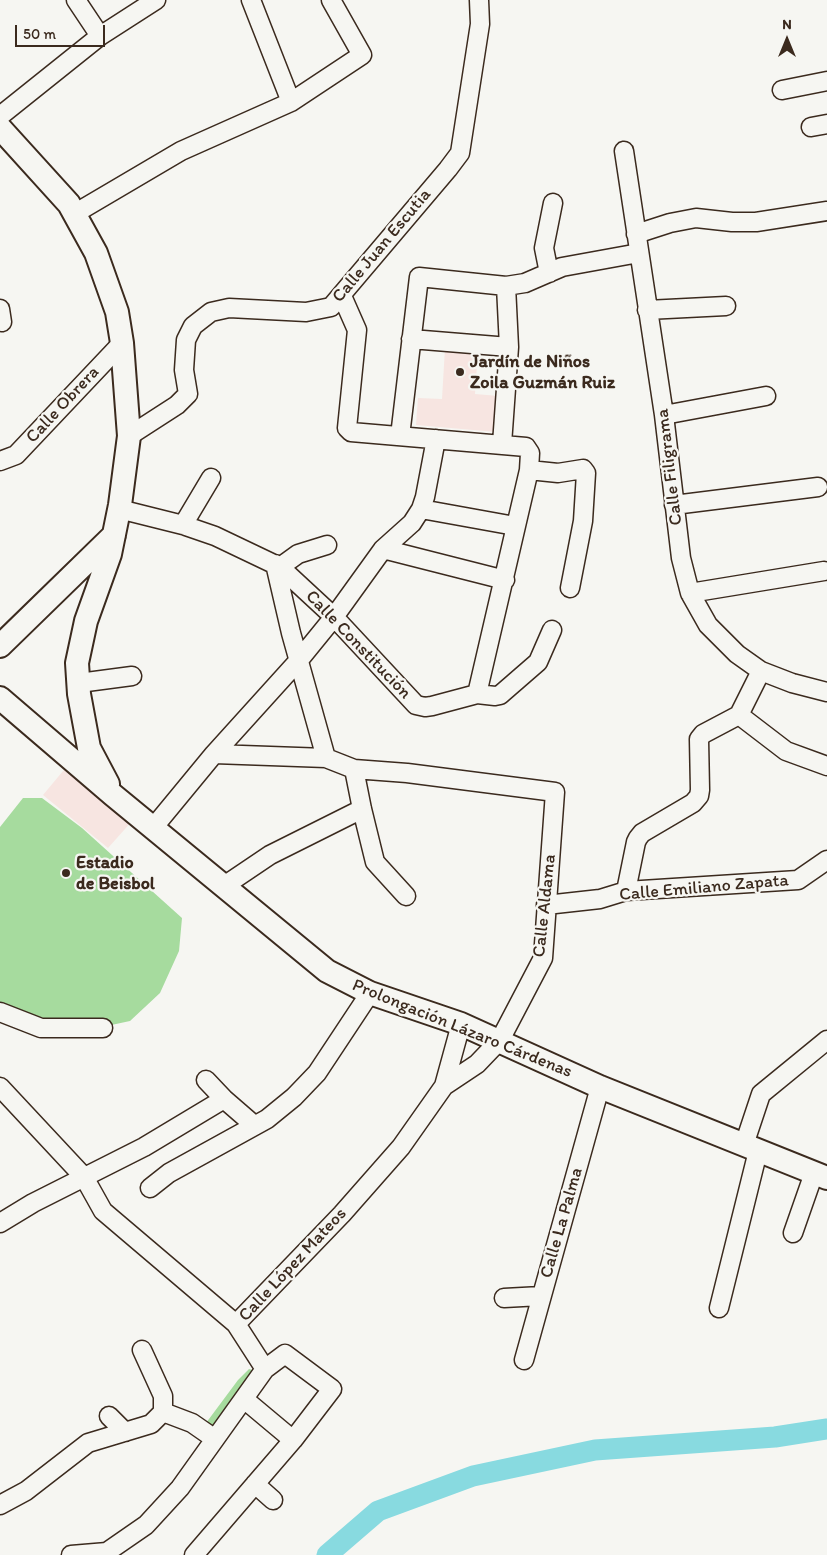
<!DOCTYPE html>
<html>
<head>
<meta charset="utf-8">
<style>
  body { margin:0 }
  #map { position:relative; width:827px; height:1555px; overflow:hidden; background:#f6f6f2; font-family:Itim,sans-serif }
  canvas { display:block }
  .north { position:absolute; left:762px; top:15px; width:50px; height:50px; -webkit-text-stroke:4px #f6f6f2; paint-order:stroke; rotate:0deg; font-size:14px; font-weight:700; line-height:20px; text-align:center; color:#3b2a1e }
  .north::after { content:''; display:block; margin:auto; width:18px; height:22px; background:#3b2a1e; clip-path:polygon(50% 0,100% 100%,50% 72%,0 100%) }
  .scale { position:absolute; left:15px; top:25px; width:90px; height:22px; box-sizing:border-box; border:2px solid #3b2a1e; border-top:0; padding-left:6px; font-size:15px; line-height:18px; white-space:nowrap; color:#3b2a1e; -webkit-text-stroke:4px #f6f6f2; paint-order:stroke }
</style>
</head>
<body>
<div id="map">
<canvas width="827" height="1555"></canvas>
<div class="north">N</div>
<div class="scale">50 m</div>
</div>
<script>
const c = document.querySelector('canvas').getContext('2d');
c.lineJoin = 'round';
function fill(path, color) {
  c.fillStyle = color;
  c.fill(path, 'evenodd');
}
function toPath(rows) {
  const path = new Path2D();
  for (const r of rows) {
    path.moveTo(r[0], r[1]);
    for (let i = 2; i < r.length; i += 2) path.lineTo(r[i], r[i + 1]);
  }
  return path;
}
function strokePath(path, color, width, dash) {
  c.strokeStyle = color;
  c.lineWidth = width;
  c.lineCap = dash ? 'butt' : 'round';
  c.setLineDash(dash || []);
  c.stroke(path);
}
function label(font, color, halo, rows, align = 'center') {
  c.font = font + ' Itim,sans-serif';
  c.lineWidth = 4.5;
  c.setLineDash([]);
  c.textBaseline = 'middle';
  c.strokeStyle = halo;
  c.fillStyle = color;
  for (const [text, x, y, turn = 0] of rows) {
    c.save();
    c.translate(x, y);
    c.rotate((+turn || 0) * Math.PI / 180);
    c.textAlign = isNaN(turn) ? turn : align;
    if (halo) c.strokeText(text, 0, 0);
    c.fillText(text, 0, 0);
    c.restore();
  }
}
const built = toPath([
  [445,348,478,350,475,394,499,396,496,432,416,425,418,398,442,399],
  [68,765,133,820,108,848,43,795]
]);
const green = toPath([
  [23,798,42,798,82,828,182,918,179,951,160,993,130,1021,74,1033,0,1014,0,827],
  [249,1369,259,1372,212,1432,206,1423,238,1380]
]);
const river = toPath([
  [327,1555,378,1511,473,1476,595,1450,775,1437,827,1429]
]);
const minor = toPath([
  [76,0,100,36],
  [251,0,291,102],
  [782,90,827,81],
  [0,116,100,36,156,0],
  [811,127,827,124],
  [624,151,664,415,681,558,690,593,708,625,737,654,761,671,792,683,827,692],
  [74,214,181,151,291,102,362,55,331,0],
  [636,234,670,223,696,218,732,222,756,222,827,211],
  [549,273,544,248,553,203],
  [342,296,357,330,347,428,351,432,526,447,530,453,529,470,477,694],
  [0,309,2,322],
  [647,310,726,306],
  [411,339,509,347],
  [664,415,766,396],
  [129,436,177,405,188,394,184,370,186,340,193,326,211,312,229,308,306,312,331,307,448,169,460,153,480,24,479,0],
  [400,436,419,277,506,286,525,283,562,267,639,253],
  [502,444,509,347,506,286],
  [0,461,16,455,122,343],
  [529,470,558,473,583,469,586,473,583,521,570,588],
  [674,505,818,487],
  [119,509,183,525,215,536,280,567,334,617,416,705,425,707,432,706,477,694,495,696,500,695,538,662,552,630],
  [421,509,515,526],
  [183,525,211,478],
  [383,549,505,580],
  [275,564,291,633,326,758,354,769,407,773,555,792,543,958,500,1040,477,1064,444,1086],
  [280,567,298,554,327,545],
  [690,593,824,571],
  [79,683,132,676],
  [739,715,786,751,827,766],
  [214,754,326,758],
  [354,769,362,809,375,862,406,896],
  [153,828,214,754,299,660,334,617,383,549,412,523,421,509,425,497,436,439],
  [224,886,270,855,362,809],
  [626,891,636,842,638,838,642,833,693,803,699,796,700,790,699,739,703,734,739,715,761,671],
  [546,905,600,899,626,891,798,880,827,860],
  [0,1012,41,1028,103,1028],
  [206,1080,224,1099,254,1125],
  [0,1087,84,1177,103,1211,236,1324],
  [744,1145,761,1094,827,1040],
  [150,1188,169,1173,267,1119,294,1097,317,1073,370,993],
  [0,1223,33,1203,144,1147,224,1099],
  [793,1233,814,1173],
  [504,1298,541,1296],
  [719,1308,758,1151],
  [142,1350,163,1396,163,1412],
  [524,1360,600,1087],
  [244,1399,293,1440],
  [163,1412,192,1423,215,1439],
  [109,1416,125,1432],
  [255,1484,273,1500],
  [0,1505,26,1491,88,1443,151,1424,163,1412],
  [71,1555,107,1552,146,1525,180,1488,265,1369,236,1324,342,1214,401,1147,444,1086,461,1024],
  [194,1555,293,1440,332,1389,285,1354,265,1369]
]);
const major = toPath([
  [0,128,69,204,96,253,117,312,122,343,129,436,120,505,110,554,86,621,77,663,79,694,89,748,108,784],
  [0,646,114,535],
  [0,698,113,795,327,971,370,993,461,1024,600,1087,827,1178]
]);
const markers = [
  [460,372,5,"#3b2a1e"],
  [66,873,5,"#3b2a1e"]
];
const streetNames = [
  ["Calle Juan Escutia",382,246,-50],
  ["Calle Obrera",63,405,-47],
  ["Calle Filigrama",670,467,-97],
  ["Calle Constitución",358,645,46],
  ["Calle Emiliano Zapata",704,888,-5],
  ["Calle Aldama",545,906,-84],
  ["Prolongación Lázaro Cárdenas",462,1029,22],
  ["Calle La Palma",562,1223,-74],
  ["Calle López Mateos",293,1265,-47]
];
const poiNames = [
  ["Jardín de Niños",470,362],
  ["Zoila Guzmán Ruiz",470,383],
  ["Estadio",76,863],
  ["de Beisbol",76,884]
];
fill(built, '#f7e5e1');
fill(green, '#a6db9e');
strokePath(river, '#88dae0', 21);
strokePath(minor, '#3b2a1e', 21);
strokePath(major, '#3b2a1e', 26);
strokePath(minor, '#f6f6f2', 18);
strokePath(major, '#f6f6f2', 22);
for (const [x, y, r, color] of markers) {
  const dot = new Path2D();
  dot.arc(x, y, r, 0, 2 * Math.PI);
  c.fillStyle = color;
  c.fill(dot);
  strokePath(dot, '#f6f6f2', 2);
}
label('18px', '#3b2a1e', '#f6f6f2', streetNames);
label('bold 18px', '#3b2a1e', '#f6f6f2', poiNames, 'left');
</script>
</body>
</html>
